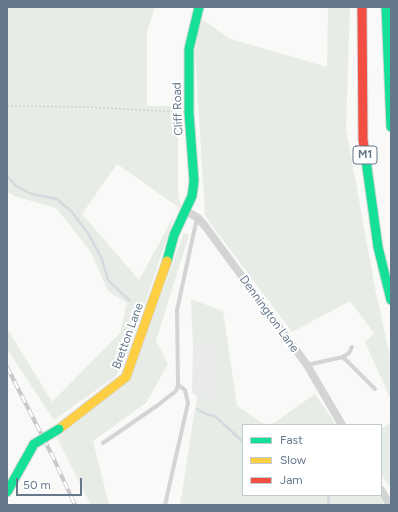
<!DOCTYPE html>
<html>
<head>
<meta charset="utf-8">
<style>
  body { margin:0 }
  #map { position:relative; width:398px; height:512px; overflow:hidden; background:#f9f9f8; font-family:Figtree,sans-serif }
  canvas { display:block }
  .frame { position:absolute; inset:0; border:8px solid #65788b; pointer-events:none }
  .legend { position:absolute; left:242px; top:424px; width:140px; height:72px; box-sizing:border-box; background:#fff; border:1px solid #c1c9d1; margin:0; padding:5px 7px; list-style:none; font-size:12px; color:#65788b }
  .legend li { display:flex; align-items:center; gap:8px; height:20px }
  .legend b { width:20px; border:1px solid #c1c9d1 }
  .scale { position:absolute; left:16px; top:478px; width:66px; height:18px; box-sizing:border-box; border:2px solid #65788b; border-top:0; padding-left:5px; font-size:12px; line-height:14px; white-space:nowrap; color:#65788b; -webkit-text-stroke:3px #fff; paint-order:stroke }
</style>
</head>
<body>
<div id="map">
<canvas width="398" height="512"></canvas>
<div class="frame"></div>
<ul class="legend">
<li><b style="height:5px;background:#16e098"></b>Fast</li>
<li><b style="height:5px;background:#ffcf43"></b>Slow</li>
<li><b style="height:5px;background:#f24e42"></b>Jam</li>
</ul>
<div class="scale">50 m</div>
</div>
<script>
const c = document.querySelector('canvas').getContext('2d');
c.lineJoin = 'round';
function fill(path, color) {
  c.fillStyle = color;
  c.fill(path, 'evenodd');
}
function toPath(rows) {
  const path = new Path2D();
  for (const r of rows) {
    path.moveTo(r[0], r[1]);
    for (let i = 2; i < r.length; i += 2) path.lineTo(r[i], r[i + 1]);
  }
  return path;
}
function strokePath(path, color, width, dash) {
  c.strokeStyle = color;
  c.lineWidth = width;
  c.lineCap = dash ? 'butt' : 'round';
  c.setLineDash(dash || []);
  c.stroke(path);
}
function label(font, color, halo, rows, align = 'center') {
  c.font = font + ' Figtree,sans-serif';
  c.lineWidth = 4;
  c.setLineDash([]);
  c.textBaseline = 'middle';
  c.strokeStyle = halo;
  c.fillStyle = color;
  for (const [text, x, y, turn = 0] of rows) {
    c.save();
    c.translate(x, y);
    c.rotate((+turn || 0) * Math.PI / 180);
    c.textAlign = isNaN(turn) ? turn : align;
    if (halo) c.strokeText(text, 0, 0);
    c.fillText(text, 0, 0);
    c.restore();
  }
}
const built = toPath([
  [215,342,218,402,197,397,192,392,193,345]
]);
const green = toPath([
  [7,7,155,7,147,32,147,106,178,106,178,191,181,209,117,164,82,214,139,280,175,214,129,351,116,376,54,420,7,349,7,328,52,402,120,333,127,303,108,291,91,252,56,208,14,196,7,191],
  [328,7,350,7,346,128,375,288,391,361,391,400,365,342,374,333,350,301,292,332,205,216,195,52,200,18,231,39,327,67],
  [184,233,189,235,156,341,168,364,146,403,93,441,109,505,91,505,57,438,130,381],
  [191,299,223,311,237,406,266,425,243,425,243,495,379,495,385,505,180,505,197,397,218,402,215,343,193,345],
  [315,394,336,425,271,425],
  [391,422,391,489,381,474,381,429]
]);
const stream = toPath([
  [7,176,16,186,32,194,57,199,72,212,88,233,102,259,108,280,130,301],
  [197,409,206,414,216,417,243,442],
  [328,495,329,505]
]);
const path = toPath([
  [7,106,87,107,179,112]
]);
const lane = toPath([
  [343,357,375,389],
  [307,365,343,357,349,353,352,347],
  [103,443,158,405,176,391,178,385,177,310,197,218],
  [165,505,188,403,185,390,178,385]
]);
const street = toPath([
  [186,211,198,218,205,226,307,365,342,425],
  [381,490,390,505]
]);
const fast = toPath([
  [386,7,391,127],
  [365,153,378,247,391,300],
  [167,261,174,235,192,196,194,181,189,113,189,49,199,7],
  [7,492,34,444]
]);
const slow = toPath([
  [59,429,126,377,167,261]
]);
const jam = toPath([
  [362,7,363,140,365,153]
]);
const rail = toPath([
  [7,367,52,455,75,505]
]);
const fastBridge = toPath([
  [34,444,59,429]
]);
const shields = [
  [365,155,24]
];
const shieldNames = [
  ["M1",365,155]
];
const streetNames = [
  ["Cliff Road",178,109,-92],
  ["Dennington Lane",269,314,54],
  ["Bretton Lane",128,336,-70]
];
fill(built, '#e9eaea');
fill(green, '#e8ece6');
strokePath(stream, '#d3dbdf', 2.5);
strokePath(fast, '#d4d6d7', 11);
strokePath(slow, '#d4d6d7', 11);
strokePath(jam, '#d4d6d7', 11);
strokePath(path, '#ced0d1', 1.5, [2, 2]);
strokePath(lane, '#d3d4d4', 4);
strokePath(street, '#d3d4d4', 8);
strokePath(fast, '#16e098', 9);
strokePath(slow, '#ffcf43', 9);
strokePath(jam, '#f24e42', 9);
strokePath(rail, '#c8c9cb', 4);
strokePath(rail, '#fff', 2.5, [8]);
strokePath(fastBridge, '#d4d6d7', 11, []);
strokePath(fastBridge, '#16e098', 9);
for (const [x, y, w] of shields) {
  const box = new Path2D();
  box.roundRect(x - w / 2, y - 9, w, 18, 3);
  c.fillStyle = '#fff';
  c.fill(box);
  strokePath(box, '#65788b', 1);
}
label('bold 11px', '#65788b', null, shieldNames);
label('12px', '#65788b', '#fff', streetNames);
</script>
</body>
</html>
